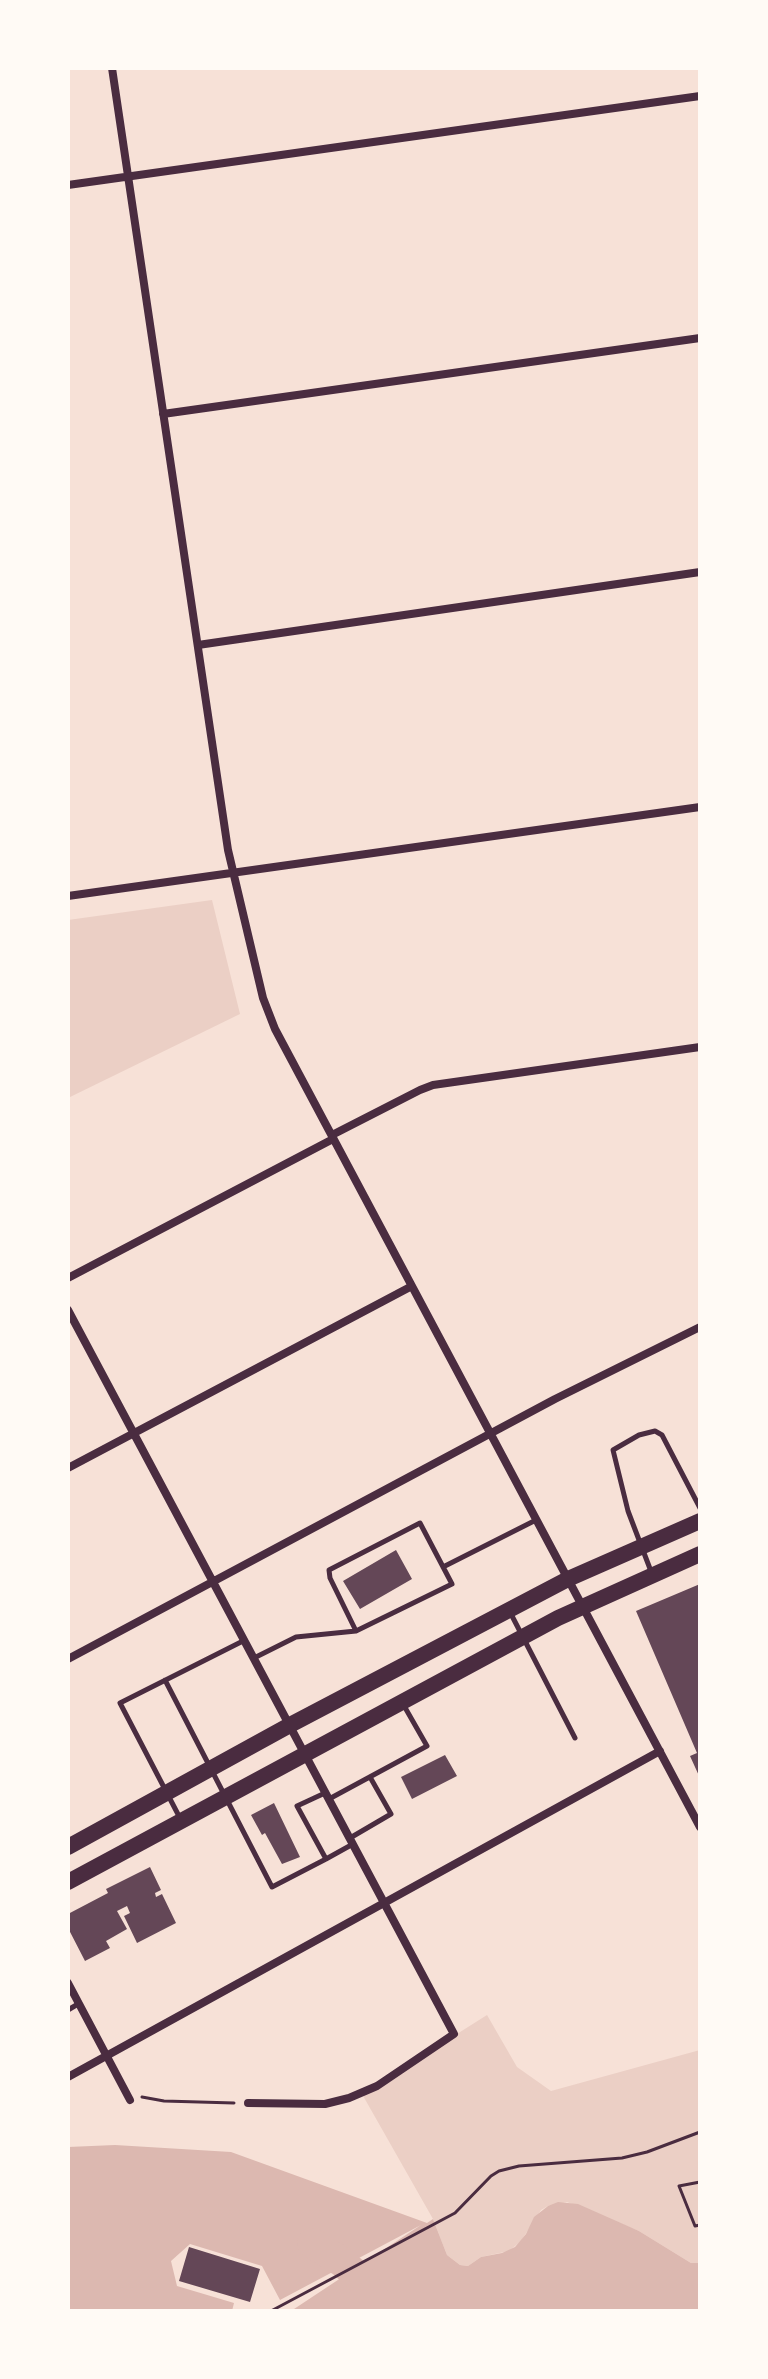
<!DOCTYPE html>
<html>
<head>
<meta charset="utf-8">
<style>
  body { margin:0 }
  #map { position:relative; width:768px; height:2379px; overflow:hidden; background:#f7e1d7; font-family:Rubik,sans-serif }
  canvas { display:block }
  .frame { position:absolute; inset:0; border:70px solid #fffaf5; pointer-events:none }
</style>
</head>
<body>
<div id="map">
<canvas width="768" height="2379"></canvas>
<div class="frame"></div>
</div>
<script>
const c = document.querySelector('canvas').getContext('2d');
c.lineJoin = 'round';
function fill(path, color) {
  c.fillStyle = color;
  c.fill(path, 'evenodd');
}
function toPath(rows) {
  const path = new Path2D();
  for (const r of rows) {
    path.moveTo(r[0], r[1]);
    for (let i = 2; i < r.length; i += 2) path.lineTo(r[i], r[i + 1]);
  }
  return path;
}
function strokePath(path, color, width, dash) {
  c.strokeStyle = color;
  c.lineWidth = width;
  c.lineCap = dash ? 'butt' : 'round';
  c.setLineDash(dash || []);
  c.stroke(path);
}
const green = toPath([
  [212,900,240,1014,68,1098,68,920],
  [487,2015,517,2067,551,2091,700,2050,700,2263,691,2263,639,2231,567,2202,548,2206,541,2210,521,2241,509,2251,481,2257,468,2266,460,2265,447,2255,433,2219,362,2094]
]);
const water = toPath([
  [115,2145,231,2152,427,2223,433,2219,447,2255,460,2265,468,2266,481,2257,502,2253,515,2247,526,2234,534,2217,548,2206,558,2202,578,2204,639,2231,691,2263,700,2263,700,2311,291,2311,421,2225,280,2300,262,2266,190,2244,171,2261,177,2286,234,2303,232,2311,68,2311,68,2147]
]);
const river = toPath([
  [312,2243,342,2262,360,2278,384,2311]
]);
const building = toPath([
  [396,1550,412,1579,360,1609,343,1581],
  [700,1584,700,1778,690,1756,697,1753,636,1611],
  [445,1755,457,1776,412,1799,401,1777],
  [274,1803,300,1857,282,1864,265,1833,262,1835,251,1815],
  [150,1867,161,1890,155,1893,156,1897,162,1894,176,1923,137,1943,124,1916,130,1913,127,1906,117,1911,127,1929,106,1941,110,1948,85,1961,68,1928,68,1914,108,1893,106,1889],
  [189,2247,260,2269,250,2302,179,2281]
]);
const path = toPath([
  [142,2097,164,2101,234,2103],
  [700,2182,679,2186,695,2226,700,2225],
  [271,2311,455,2213,491,2176,499,2171,519,2166,622,2158,647,2152,700,2132]
]);
const service = toPath([
  [443,1567,536,1520],
  [652,1574,628,1511,613,1450,639,1435,655,1431,662,1435,700,1508],
  [511,1614,575,1738],
  [254,1658,296,1637,356,1631,452,1584,420,1523,329,1570,330,1578,356,1631],
  [165,1680,272,1887,326,1859,297,1806,325,1793],
  [329,1799,427,1746,403,1704],
  [181,1820,120,1703,243,1641],
  [350,1838,391,1814,370,1777],
  [326,1859,353,1844],
  [68,2010,78,2004]
]);
const minor = toPath([
  [112,68,228,850,263,998,275,1029,700,1827],
  [68,185,700,96],
  [163,414,700,338],
  [198,645,700,572],
  [68,896,700,807],
  [332,1135,420,1090,433,1085,700,1047],
  [68,1278,333,1139],
  [68,1310,454,2034,377,2086,349,2098,325,2104,248,2103],
  [68,1468,412,1286],
  [68,1659,555,1399,700,1327],
  [68,1983,130,2100],
  [68,2077,660,1751]
]);
const primary = toPath([
  [68,1847,290,1725,568,1579,700,1521],
  [68,1882,558,1618,700,1554]
]);
fill(green, '#ebcfc5');
fill(water, '#dcb8b0');
strokePath(river, '#dcb8b0', 30);
fill(building, '#644757');
strokePath(path, '#4a2c40', 3);
strokePath(service, '#4a2c40', 5);
strokePath(minor, '#4a2c40', 8);
strokePath(primary, '#4a2c40', 16);
</script>
</body>
</html>
